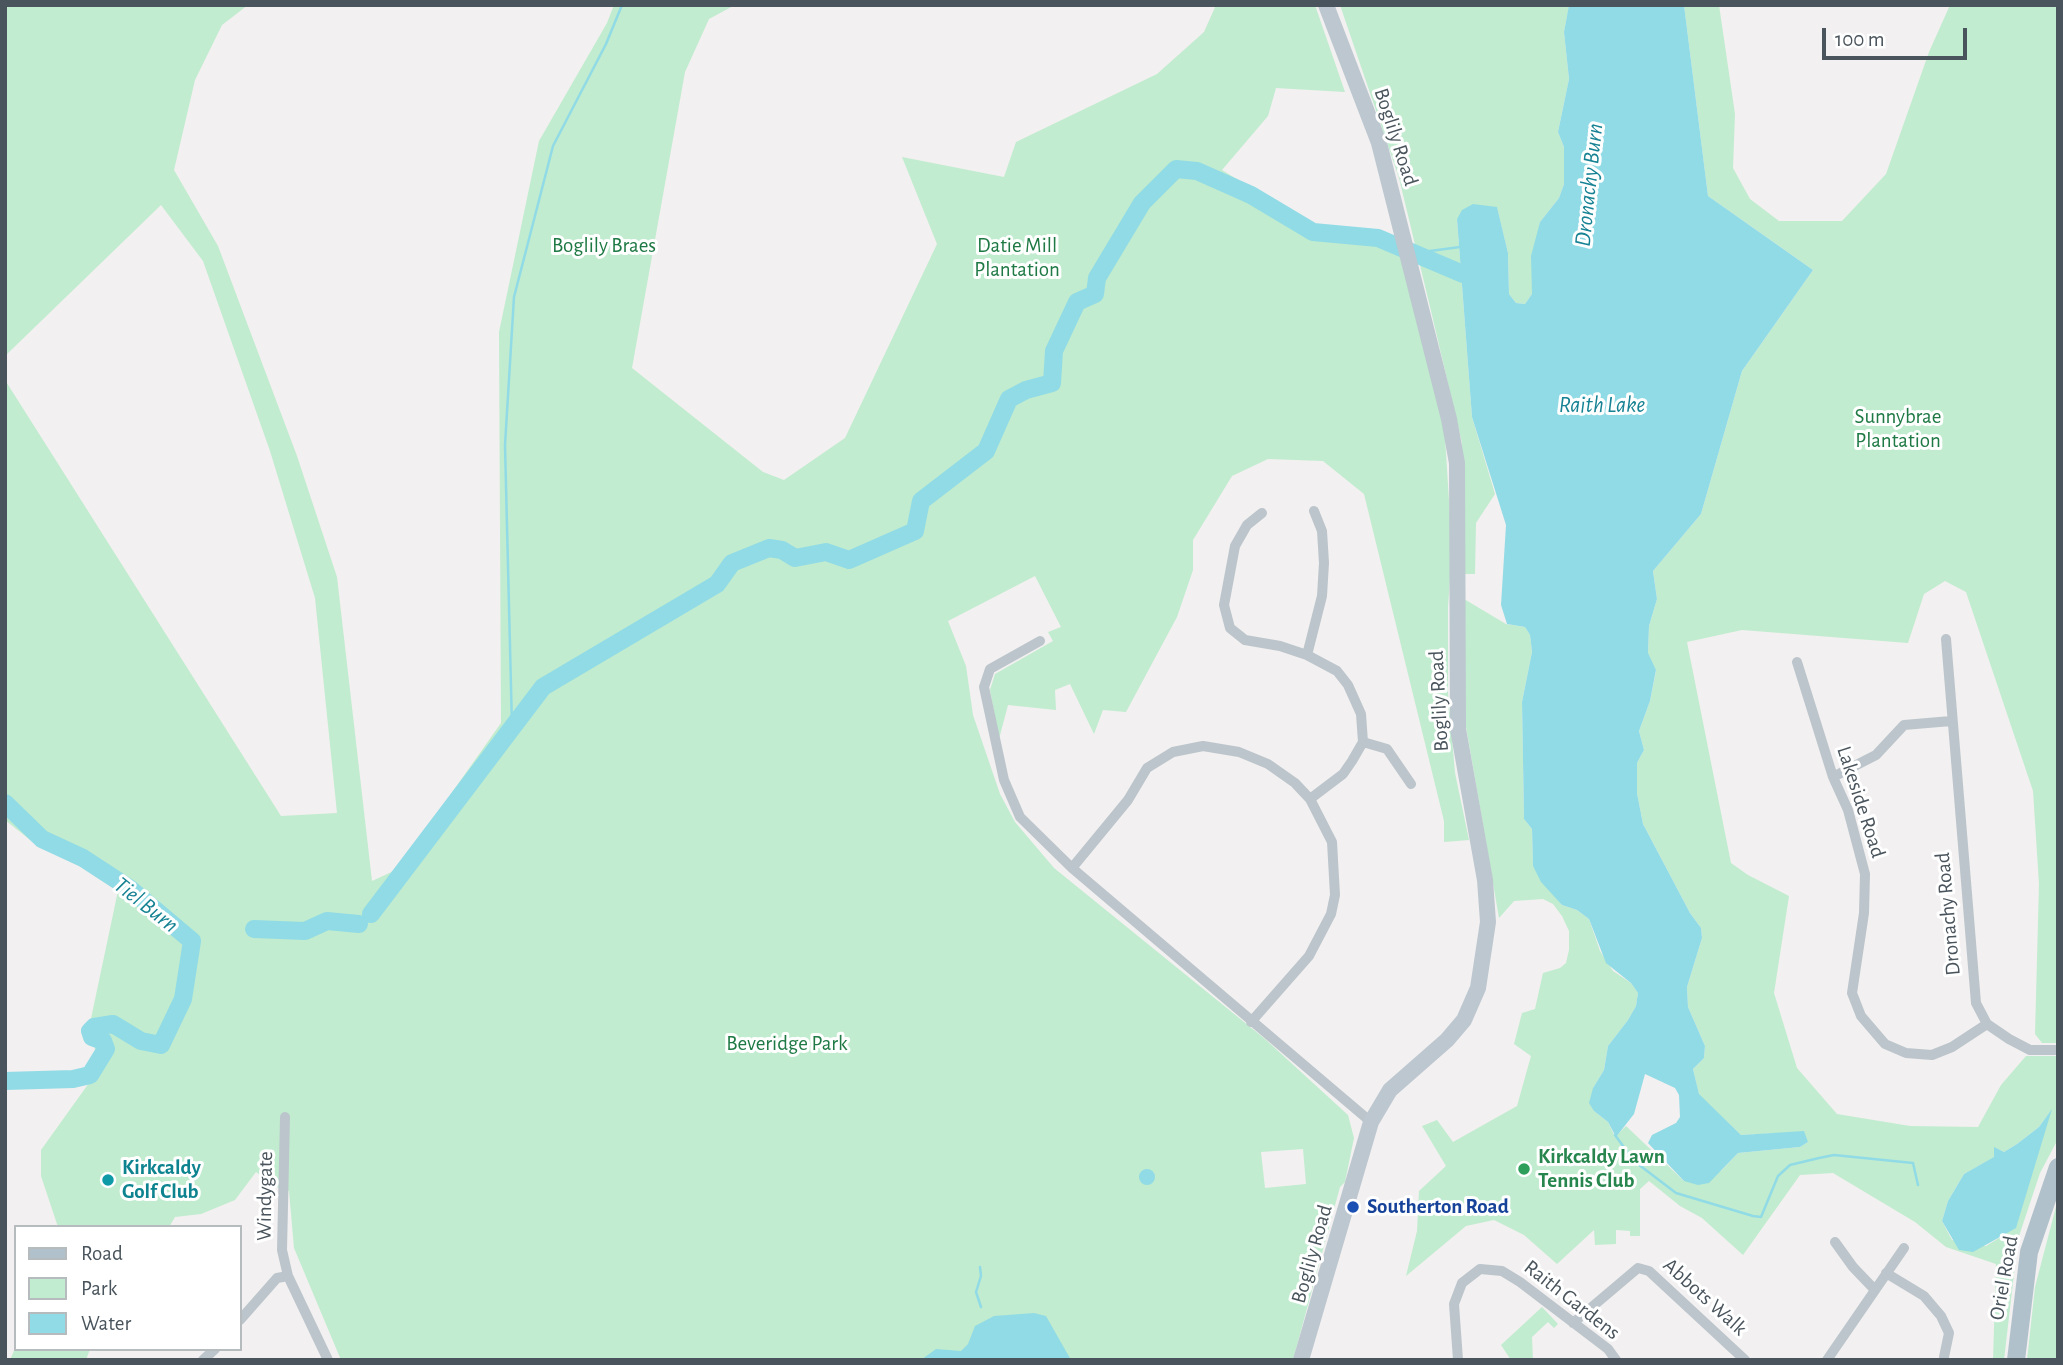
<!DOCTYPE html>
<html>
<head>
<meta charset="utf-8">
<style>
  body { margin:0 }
  #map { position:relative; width:2063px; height:1365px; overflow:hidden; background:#f2f0f0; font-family:"Alegreya Sans",sans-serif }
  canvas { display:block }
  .frame { position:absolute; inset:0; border:7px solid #49545c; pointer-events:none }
  .legend { position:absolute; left:14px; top:1225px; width:228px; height:126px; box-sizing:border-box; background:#fff; border:2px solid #b6bbbe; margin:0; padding:9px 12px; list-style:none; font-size:21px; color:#49545c }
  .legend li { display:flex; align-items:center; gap:14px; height:35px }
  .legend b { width:35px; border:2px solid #b6bbbe }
  .scale { position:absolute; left:1822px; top:28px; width:145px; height:32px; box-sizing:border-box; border:4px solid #49545c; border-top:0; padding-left:9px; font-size:21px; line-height:24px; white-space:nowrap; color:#49545c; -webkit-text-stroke:5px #fff; paint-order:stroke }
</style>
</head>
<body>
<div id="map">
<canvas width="2063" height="1365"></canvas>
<div class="frame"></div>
<ul class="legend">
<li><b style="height:9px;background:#b1c1cc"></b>Road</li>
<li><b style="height:19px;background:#c1eccf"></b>Park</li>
<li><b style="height:19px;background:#91dbe6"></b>Water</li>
</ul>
<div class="scale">100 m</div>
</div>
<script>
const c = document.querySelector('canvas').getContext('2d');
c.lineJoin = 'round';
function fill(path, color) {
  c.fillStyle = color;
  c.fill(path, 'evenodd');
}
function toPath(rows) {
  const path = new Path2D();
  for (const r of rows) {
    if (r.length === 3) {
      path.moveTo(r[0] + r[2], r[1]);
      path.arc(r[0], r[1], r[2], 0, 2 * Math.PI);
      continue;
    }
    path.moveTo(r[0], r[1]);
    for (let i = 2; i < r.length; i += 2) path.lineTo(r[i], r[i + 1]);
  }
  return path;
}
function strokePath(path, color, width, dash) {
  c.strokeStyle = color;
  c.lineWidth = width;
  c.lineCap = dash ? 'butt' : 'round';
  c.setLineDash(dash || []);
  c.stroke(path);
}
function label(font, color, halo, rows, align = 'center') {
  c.font = font + ' "Alegreya Sans",sans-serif';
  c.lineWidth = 6;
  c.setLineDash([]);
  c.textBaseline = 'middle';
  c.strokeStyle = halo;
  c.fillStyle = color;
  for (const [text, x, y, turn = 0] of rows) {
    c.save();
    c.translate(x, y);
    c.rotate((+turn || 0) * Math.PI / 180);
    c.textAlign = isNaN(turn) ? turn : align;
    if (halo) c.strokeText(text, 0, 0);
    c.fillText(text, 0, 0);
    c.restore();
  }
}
const green = toPath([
  [5,5,248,5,222,25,195,80,174,170,218,246,297,456,337,577,372,881,398,869,501,723,499,332,539,141,607,23,614,5,735,5,709,19,685,72,632,368,763,472,784,480,845,438,937,244,902,157,1004,177,1016,142,1157,74,1204,32,1216,5,1315,5,1345,92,1276,88,1268,116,1222,170,1307,222,1324,240,1376,240,1403,251,1444,421,1452,549,1448,607,1448,692,1455,773,1469,840,1444,842,1444,821,1364,494,1323,461,1268,459,1232,476,1193,540,1193,570,1177,617,1126,712,1103,710,1094,734,1070,684,1055,690,1056,710,1008,705,999,739,990,690,995,674,1053,641,1048,632,1061,627,1035,576,948,621,966,666,973,715,1000,794,1015,822,1054,868,1265,1039,1348,1115,1354,1138,1345,1182,1340,1187,1293,1360,341,1360,294,1248,289,1191,280,1189,256,1172,235,1200,201,1214,175,1217,169,1227,58,1227,41,1176,41,1150,94,1076,96,1053,89,1028,119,886,34,843,5,820,5,380,281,816,337,813,315,598,270,451,203,261,161,205,5,356],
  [1303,1149,1306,1184,1265,1188,1261,1152],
  [1340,5,1569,6,1564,32,1569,79,1558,132,1564,147,1564,184,1559,198,1540,222,1532,271,1532,294,1525,304,1516,303,1509,294,1508,253,1497,208,1457,219,1472,417,1495,494,1476,523,1475,574,1463,574,1462,443,1432,315,1399,178],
  [1684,5,1719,5,1735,114,1733,168,1750,199,1779,221,1842,221,1886,174,1929,52,1950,5,2058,5,2058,1043,2042,1043,2035,1034,2039,884,2033,791,1966,592,1945,581,1924,594,1908,643,1742,630,1687,642,1731,863,1748,875,1789,896,1774,993,1797,1068,1837,1114,1910,1126,1978,1127,2001,1085,2026,1056,2058,1056,2058,1139,2040,1173,2018,1239,2004,1360,1993,1360,1996,1264,1946,1247,1915,1222,1833,1173,1800,1175,1743,1255,1702,1218,1680,1206,1649,1181,1640,1189,1640,1236,1630,1236,1630,1231,1616,1230,1616,1244,1595,1245,1594,1230,1557,1264,1524,1235,1494,1220,1466,1226,1406,1276,1417,1231,1419,1191,1446,1166,1422,1126,1437,1120,1453,1142,1517,1106,1531,1056,1514,1044,1522,1013,1535,1009,1543,973,1560,968,1566,963,1569,950,1569,931,1562,916,1553,904,1543,899,1514,901,1499,918,1464,715,1464,599,1506,624,1525,627,1530,635,1532,652,1522,702,1524,819,1532,829,1533,866,1562,905,1577,910,1589,919,1600,951,1613,971,1631,983,1638,993,1636,1006,1628,1020,1608,1046,1604,1070,1593,1088,1594,1111,1608,1122,1615,1137,1626,1126,1684,1181,1721,1171,1738,1153,1800,1147,1808,1142,1780,1133,1741,1135,1699,1095,1693,1069,1704,1058,1705,1046,1688,1007,1687,987,1702,938,1701,928,1690,913,1643,824,1637,793,1637,763,1644,750,1639,731,1650,701,1656,671,1648,654,1649,626,1657,599,1653,571,1701,514,1742,371,1813,270,1708,196],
  [2051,1111,2007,1233,1986,1246,1952,1240,1942,1221,1948,1201,1964,1174,1995,1157,1994,1148,2004,1152,2017,1144,2039,1127],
  [2058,1199,2058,1360,2027,1360,2035,1287],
  [1542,1307,1558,1324,1554,1328,1548,1322,1532,1337,1533,1360,1511,1360,1501,1345],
  [16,1346,16,1349,90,1349,86,1360,10,1360]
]);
const water = toPath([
  [1569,5,1684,5,1708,196,1813,270,1742,371,1701,514,1653,571,1657,599,1649,626,1648,653,1656,670,1650,701,1639,731,1644,750,1637,763,1637,793,1643,824,1690,913,1701,928,1702,938,1687,987,1688,1007,1705,1046,1704,1058,1693,1069,1699,1094,1741,1135,1804,1131,1808,1142,1800,1147,1738,1153,1709,1183,1698,1185,1684,1181,1648,1143,1652,1135,1676,1123,1680,1117,1679,1095,1675,1088,1645,1074,1634,1114,1616,1137,1608,1122,1594,1111,1589,1103,1593,1088,1604,1070,1608,1046,1628,1020,1636,1006,1638,993,1631,983,1606,963,1589,919,1577,910,1562,905,1541,882,1533,866,1532,829,1524,819,1522,702,1532,652,1530,635,1525,627,1507,624,1501,605,1506,525,1472,417,1457,219,1462,210,1473,204,1497,207,1508,253,1509,294,1516,303,1525,304,1532,294,1531,256,1540,222,1559,198,1564,184,1564,147,1558,132,1569,79,1564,32],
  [2052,1109,2016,1228,1973,1252,1959,1250,1942,1221,1948,1201,1964,1174,1994,1157,1994,1147,2004,1152,2017,1144,2039,1127],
  [1147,1177,8],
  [1034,1313,1046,1316,1071,1360,921,1360,936,1349,961,1351,968,1344,975,1326,994,1316]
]);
const stream = toPath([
  [1415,253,1460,247],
  [512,727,505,445,514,297,553,146,606,44,622,5],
  [1615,1135,1634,1161,1676,1193,1753,1216,1761,1217,1778,1176,1790,1165,1819,1158,1834,1155,1913,1163,1918,1185],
  [980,1267,981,1276,976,1292,981,1307]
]);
const river = toPath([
  [5,803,42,839,83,858,129,888,192,941,183,999,161,1045,141,1041,113,1024,94,1027,90,1031,92,1037,103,1041,106,1049,90,1075,73,1079,5,1081],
  [371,914,543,687,717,584,732,563,769,548,782,550,795,558,826,552,849,560,915,531,921,501,986,451,1009,399,1026,390,1052,383,1054,351,1077,302,1095,294,1097,278,1142,203,1176,169,1197,171,1251,195,1313,232,1378,238,1463,274],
  [254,929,305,931,327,921,359,924]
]);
const street = toPath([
  [1262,513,1247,525,1235,546,1224,605,1230,628,1245,640,1280,646,1307,655,1337,671,1348,685,1361,714,1363,742,1352,761,1343,774,1310,799],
  [1946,639,1976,1003,1987,1024,2009,1039,2030,1050,2058,1050],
  [1040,641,990,669,984,687,1004,780,1020,817,1072,868,1371,1122],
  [1307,655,1322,596,1324,563,1322,531,1314,511],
  [1797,662,1833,777,1848,810,1865,874,1864,913,1852,993,1861,1016,1885,1044,1906,1053,1932,1055,1952,1047,1987,1024],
  [1363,742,1387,749,1411,784],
  [1833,777,1876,755,1904,725,1951,721],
  [1072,868,1128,800,1147,768,1173,752,1203,746,1239,752,1268,764,1295,783,1310,799,1332,842,1335,895,1331,914,1309,956,1251,1022],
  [285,1117,282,1250,288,1276,328,1360],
  [1835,1242,1853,1267,1875,1290],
  [1886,1273,1924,1296,1941,1316,1949,1333,1944,1357],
  [240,1320,277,1278,288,1276],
  [1573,1323,1638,1268,1649,1271,1745,1360],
  [203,1360,215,1349],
  [1458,1360,1454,1304,1462,1283,1480,1269,1502,1271,1520,1282,1608,1349,1616,1360],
  [1827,1360,1904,1248]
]);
const secondary = toPath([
  [1301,1360,1371,1122,1390,1090,1447,1040,1464,1020,1478,988,1488,922,1485,880,1458,729,1457,463,1449,419,1379,143,1326,5]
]);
const primary = toPath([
  [2016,1360,2029,1252,2058,1167]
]);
const markers = [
  [1524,1169,7,"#2e9e5b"],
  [108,1180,7,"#0f9aa8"],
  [1353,1207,7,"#1a4fb4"]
];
const streetNames = [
  ["Boglily Road",1396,137,72],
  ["Boglily Road",1439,701,-93],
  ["Lakeside Road",1861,802,72],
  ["Dronachy Road",1948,914,-95],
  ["Windygate",265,1196,-89],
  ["Boglily Road",1312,1254,-74],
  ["Oriel Road",2004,1278,-80],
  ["Abbots Walk",1705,1297,42],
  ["Raith Gardens",1572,1300,38]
];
const parkNames = [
  ["Boglily Braes",604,246],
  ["Datie Mill",1017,246],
  ["Plantation",1017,270],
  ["Sunnybrae",1898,417],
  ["Plantation",1898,441],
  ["Beveridge Park",787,1044]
];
const leisureNames = [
  ["Kirkcaldy Lawn",1538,1157],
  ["Tennis Club",1538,1181]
];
const cultureNames = [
  ["Kirkcaldy",122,1168],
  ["Golf Club",122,1192]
];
const transitNames = [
  ["Southerton Road",1367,1207]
];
const waterNames = [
  ["Dronachy Burn",1589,185,-84],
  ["Raith Lake",1602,405],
  ["Tiel Burn",146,905,38]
];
fill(green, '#c1eccf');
fill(water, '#91dbe6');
strokePath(stream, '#91dbe6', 2.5);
strokePath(river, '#91dbe6', 18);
strokePath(street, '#bcc5cb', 10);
strokePath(secondary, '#bdc7d0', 16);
strokePath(primary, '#b1c1cc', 18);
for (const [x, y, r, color] of markers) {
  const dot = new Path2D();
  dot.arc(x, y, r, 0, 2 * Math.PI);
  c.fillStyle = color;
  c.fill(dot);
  strokePath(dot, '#fff', 2.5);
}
label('21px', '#49545c', '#fff', streetNames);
label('21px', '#1e7944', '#fff', parkNames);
label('bold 21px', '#27864d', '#fff', leisureNames, 'left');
label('bold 21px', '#0d838f', '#fff', cultureNames, 'left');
label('bold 21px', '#164399', '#fff', transitNames, 'left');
label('italic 23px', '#168293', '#fff', waterNames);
</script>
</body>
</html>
